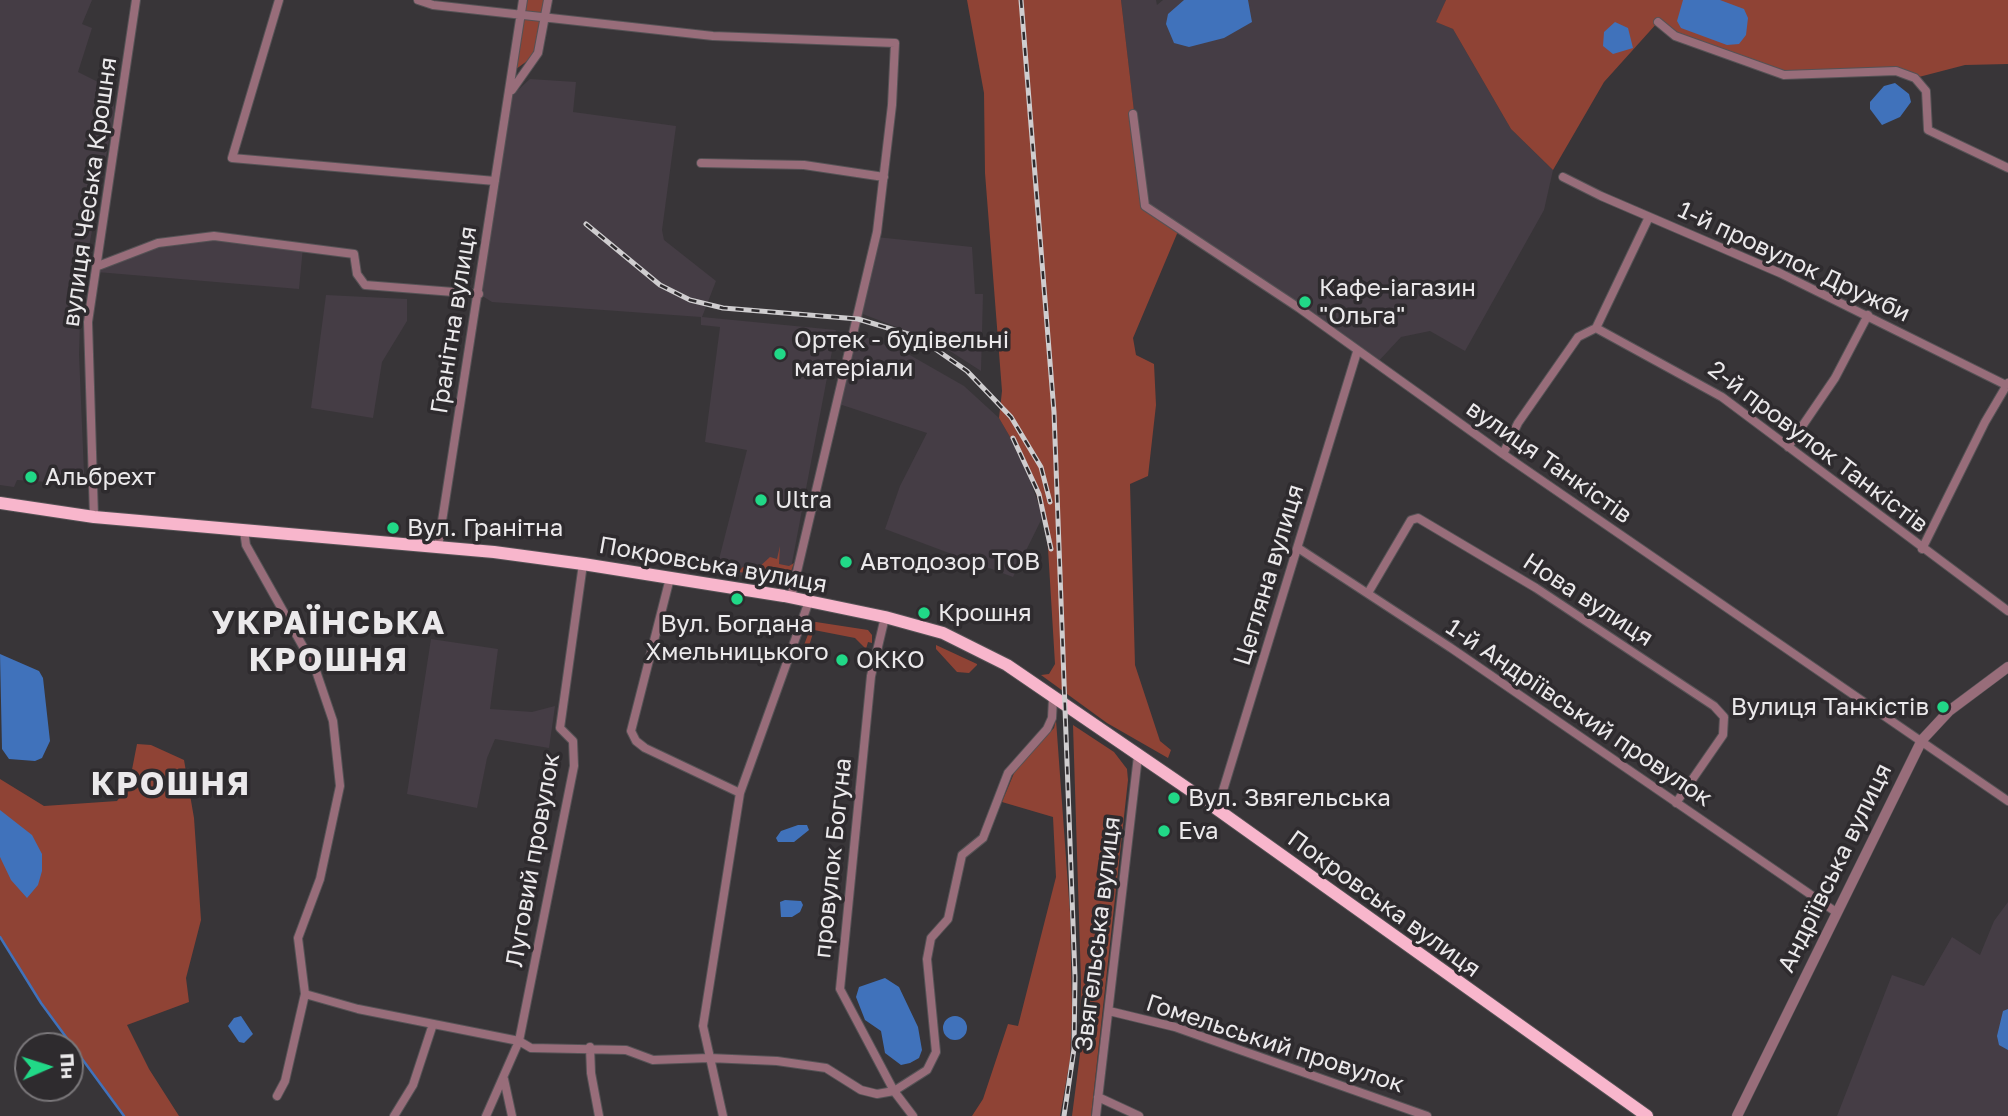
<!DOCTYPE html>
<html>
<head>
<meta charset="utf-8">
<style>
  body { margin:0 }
  #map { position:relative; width:2008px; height:1116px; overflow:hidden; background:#383538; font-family:"Golos Text",sans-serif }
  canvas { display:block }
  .north { position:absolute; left:14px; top:1032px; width:70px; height:70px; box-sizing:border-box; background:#2e2b2e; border:2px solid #7a777a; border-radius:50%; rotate:87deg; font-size:19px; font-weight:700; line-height:28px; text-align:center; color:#ebe9eb }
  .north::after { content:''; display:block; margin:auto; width:24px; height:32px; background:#21d887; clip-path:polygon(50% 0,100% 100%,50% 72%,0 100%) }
</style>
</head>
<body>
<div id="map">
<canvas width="2008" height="1116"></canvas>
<div class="north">Пн</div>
</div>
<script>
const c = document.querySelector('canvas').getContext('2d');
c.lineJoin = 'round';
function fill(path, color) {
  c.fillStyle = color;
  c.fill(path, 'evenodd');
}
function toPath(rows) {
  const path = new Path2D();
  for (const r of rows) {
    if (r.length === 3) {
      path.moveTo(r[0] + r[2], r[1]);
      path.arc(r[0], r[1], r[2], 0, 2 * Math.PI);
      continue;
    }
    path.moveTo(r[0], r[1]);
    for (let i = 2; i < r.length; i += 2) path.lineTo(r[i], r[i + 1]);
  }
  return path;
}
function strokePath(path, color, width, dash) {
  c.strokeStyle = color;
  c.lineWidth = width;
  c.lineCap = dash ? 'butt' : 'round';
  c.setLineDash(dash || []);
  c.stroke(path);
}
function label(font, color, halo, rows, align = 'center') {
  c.font = font + ' "Golos Text",sans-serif';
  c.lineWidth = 7;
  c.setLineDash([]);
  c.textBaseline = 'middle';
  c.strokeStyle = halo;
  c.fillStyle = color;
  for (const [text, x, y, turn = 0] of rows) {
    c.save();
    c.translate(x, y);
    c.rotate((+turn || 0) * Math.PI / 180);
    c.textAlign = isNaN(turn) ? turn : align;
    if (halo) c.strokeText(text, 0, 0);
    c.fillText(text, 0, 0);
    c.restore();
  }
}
const built = toPath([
  [0,0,92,0,82,24,92,28,78,72,114,90,114,114,81,289,79,354,84,473,84,481,80,484,17,480,14,487,0,485],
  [1121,0,1156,0,1157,5,1163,0,1446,0,1437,22,1453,29,1511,129,1553,170,1544,210,1465,351,1430,331,1401,337,1376,364,1145,206],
  [530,79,576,82,573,112,676,126,662,230,664,240,716,281,702,317,836,330,788,584,716,571,747,450,705,442,720,327,701,325,701,317,492,302,479,294,508,99],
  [214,236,303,247,299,289,97,272,98,266,158,243],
  [876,237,972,247,975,294,983,294,981,371,936,342,860,313],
  [326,295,407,299,407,321,382,362,373,418,311,408],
  [855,333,908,354,964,386,999,418,1020,454,1043,516,1013,577,885,529,900,486,927,433,836,403],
  [431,639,498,649,490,709,532,712,555,706,549,748,495,739,487,758,477,808,407,794],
  [2008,902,2008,1116,1837,1116,1892,975,1924,986,1952,937,1980,955,1994,921]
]);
const green = toPath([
  [523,0,548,0,538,53,512,72],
  [967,0,1121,0,1145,205,1179,229,1133,338,1136,355,1154,364,1156,405,1148,476,1130,484,1135,665,1160,741,1171,750,1168,758,1107,723,1041,675,1049,674,1055,664,1047,532,1036,493,1020,454,999,418,1002,391,985,173,984,93],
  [1446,0,2008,0,2008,64,1965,65,1915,78,1896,71,1784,75,1675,36,1658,22,1604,82,1553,170,1511,129,1453,29,1436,22],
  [780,546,779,564,789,566,794,563,787,583,777,583,770,576,738,572,743,567,757,569,770,557,777,559],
  [816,622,868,630,872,635,872,643,868,642,866,649,855,638,814,630,809,646,804,645,812,624],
  [936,645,977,664,977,665,969,673,957,672,936,649],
  [1056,720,1070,913,1072,1012,1070,1060,1060,1116,972,1116,983,1099,1008,1024,1018,1026,1056,877,1053,817,1002,802,1017,766,1054,728],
  [1073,725,1114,752,1127,769,1128,780,1091,1116,1072,1116,1080,1054,1081,982],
  [137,744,151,745,184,760,194,818,201,920,186,978,189,1002,127,1025,149,1069,179,1116,124,1116,41,1003,0,937,0,779,44,806,117,801,129,785]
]);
const water = toPath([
  [1184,0,1248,0,1252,22,1224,38,1189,47,1174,43,1166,24,1168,14],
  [1683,0,1720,0,1744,9,1748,18,1746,35,1739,44,1727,45,1681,28,1677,21],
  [1615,22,1628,28,1633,48,1613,54,1603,46,1604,32],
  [1895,83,1909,94,1911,102,1900,117,1882,125,1870,109,1870,102,1884,86],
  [0,654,39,671,43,678,50,741,42,758,35,761,9,759,2,749],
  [0,810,32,835,42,854,42,871,38,885,27,898,11,880,0,857],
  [798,825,807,825,809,830,794,842,778,842,776,838,781,831],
  [785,900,801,901,803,905,800,912,792,917,781,917,780,902],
  [885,978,899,987,918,1027,922,1050,919,1058,910,1063,901,1065,885,1053,881,1031,865,1020,856,997,859,987],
  [2008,1009,2008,1050,1999,1045,1997,1036,2003,1011],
  [955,1028,12],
  [241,1016,253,1034,244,1043,239,1042,228,1026,234,1018]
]);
const stream = toPath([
  [0,937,41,1003,124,1116]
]);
const minor = toPath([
  [279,0,232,158,495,181],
  [418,0,433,5,713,36,895,43,892,105,877,232,791,597],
  [1658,22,1675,36,1784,75,1896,71,1915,78,1926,91,1928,130,2008,168],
  [512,90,538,53,548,0],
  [1133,114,1145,206,1299,308,1503,454,2008,801],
  [701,163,804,165,884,177],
  [1563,177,1601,196,1780,273,2006,385],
  [98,266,158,243,214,236,354,254,357,274,365,285,479,294],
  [1596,328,1722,397,2008,611],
  [1788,447,1835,378,1868,315],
  [1503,454,1518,423,1578,337,1596,328,1649,217],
  [94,517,88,322,136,0],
  [244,531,246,545,315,668,333,721,340,786,320,879,298,938,305,994,285,1081,277,1096],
  [438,547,523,0],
  [1298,548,1451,648,1836,912],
  [1922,549,1985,422,2008,383],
  [670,578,631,731,636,741,645,748,740,793],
  [1368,593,1411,520,1418,518,1536,588,1714,706,1724,717,1723,735,1676,803],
  [885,617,871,676,840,989,894,1091,913,1116],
  [1217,810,1357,352],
  [305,994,358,1009,519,1041,531,1048,626,1050,653,1060,709,1058,777,1061,826,1068,861,1090,877,1094,894,1091,927,1070,936,1052,927,959,931,938,948,919,962,855,983,838,1008,773,1047,729,1052,718,1053,698],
  [1109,1011,1175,1027,1427,1116],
  [590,1047,591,1073,599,1116],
  [504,1079,512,1116],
  [1098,1097,1139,1116],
  [394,1116,413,1085,433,1024],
  [486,1116,519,1041,574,766,573,741,560,728,583,564],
  [723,1116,703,1026,740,793,809,601],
  [1096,1116,1138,756]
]);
const tertiary = toPath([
  [1737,1116,1922,740,1949,711,2008,667]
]);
const trunk = toPath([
  [0,503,94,517,494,552,583,564,784,596,885,617,943,633,1007,665,1200,797,1647,1116]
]);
const rail = toPath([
  [1021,0,1054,412,1075,977,1074,1049,1064,1116],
  [586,224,660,285,690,300,723,308,858,319,918,337,967,371,1011,417,1041,467,1050,502],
  [1013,438,1039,494,1051,549]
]);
const markers = [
  [1305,302,7,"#21d887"],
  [780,354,7,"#21d887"],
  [31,477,7,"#21d887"],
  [761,500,7,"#21d887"],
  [393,528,7,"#21d887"],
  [846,562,7,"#21d887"],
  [737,599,7,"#21d887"],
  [924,613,7,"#21d887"],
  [842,660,7,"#21d887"],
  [1943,707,7,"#21d887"],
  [1174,798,7,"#21d887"],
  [1164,831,7,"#21d887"]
];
const streetNames = [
  ["вулиця Чеська Крошня",90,192,-82],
  ["1-й провулок Дружби",1794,262,25],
  ["Гранітна вулиця",454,320,-81],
  ["2-й провулок Танкістів",1818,447,37],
  ["вулиця Танкістів",1549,462,35],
  ["Покровська вулиця",713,565,10],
  ["Цегляна вулиця",1269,575,-73],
  ["Нова вулиця",1588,600,33],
  ["1-й Андріївський провулок",1579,713,34],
  ["провулок Богуна",833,858,-84],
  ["Луговий провулок",533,860,-80],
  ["Андріївська вулиця",1835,868,-64],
  ["Покровська вулиця",1384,904,36],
  ["Звягельська вулиця",1098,934,-83],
  ["Гомельський провулок",1275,1044,18]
];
const poiNames = [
  ["Кафе-іагазин",1319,288],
  ["\"Ольга\"",1319,316],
  ["Ортек - будівельні",794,340],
  ["матеріали",794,368],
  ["Альбрехт",45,477],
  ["Ultra",775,500],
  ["Вул. Гранітна",407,528],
  ["Автодозор ТОВ",860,562],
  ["Крошня",938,613],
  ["Вул. Богдана",737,624,"center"],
  ["Хмельницького",737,652,"center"],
  ["ОККО",856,660],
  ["Вулиця Танкістів",1929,707,"right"],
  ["Вул. Звягельська",1188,798],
  ["Eva",1178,831]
];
const districtNames = [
  ["УКРАЇНСЬКА",329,624],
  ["КРОШНЯ",329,661],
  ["КРОШНЯ",171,785]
];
fill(built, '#453d45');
fill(green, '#8f4335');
fill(water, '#4072bb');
strokePath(stream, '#4072bb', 2.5);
strokePath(minor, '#555255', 10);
strokePath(tertiary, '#555255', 11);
strokePath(trunk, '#555255', 14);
strokePath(minor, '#986d7a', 8);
strokePath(tertiary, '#986d7a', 10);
strokePath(trunk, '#f8b6cc', 12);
strokePath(rail, '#cfcdcf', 5);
strokePath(rail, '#2e2b2e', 2.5, [8]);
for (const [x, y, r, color] of markers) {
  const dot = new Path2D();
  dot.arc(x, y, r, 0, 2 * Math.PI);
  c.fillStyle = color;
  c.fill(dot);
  strokePath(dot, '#2e2b2e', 2.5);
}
label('24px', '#ebe9eb', '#2e2b2e', streetNames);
label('24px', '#ebe9eb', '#2e2b2e', poiNames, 'left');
c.letterSpacing = '2px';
label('bold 32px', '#ebe9eb', '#2e2b2e', districtNames);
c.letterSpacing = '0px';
</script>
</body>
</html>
